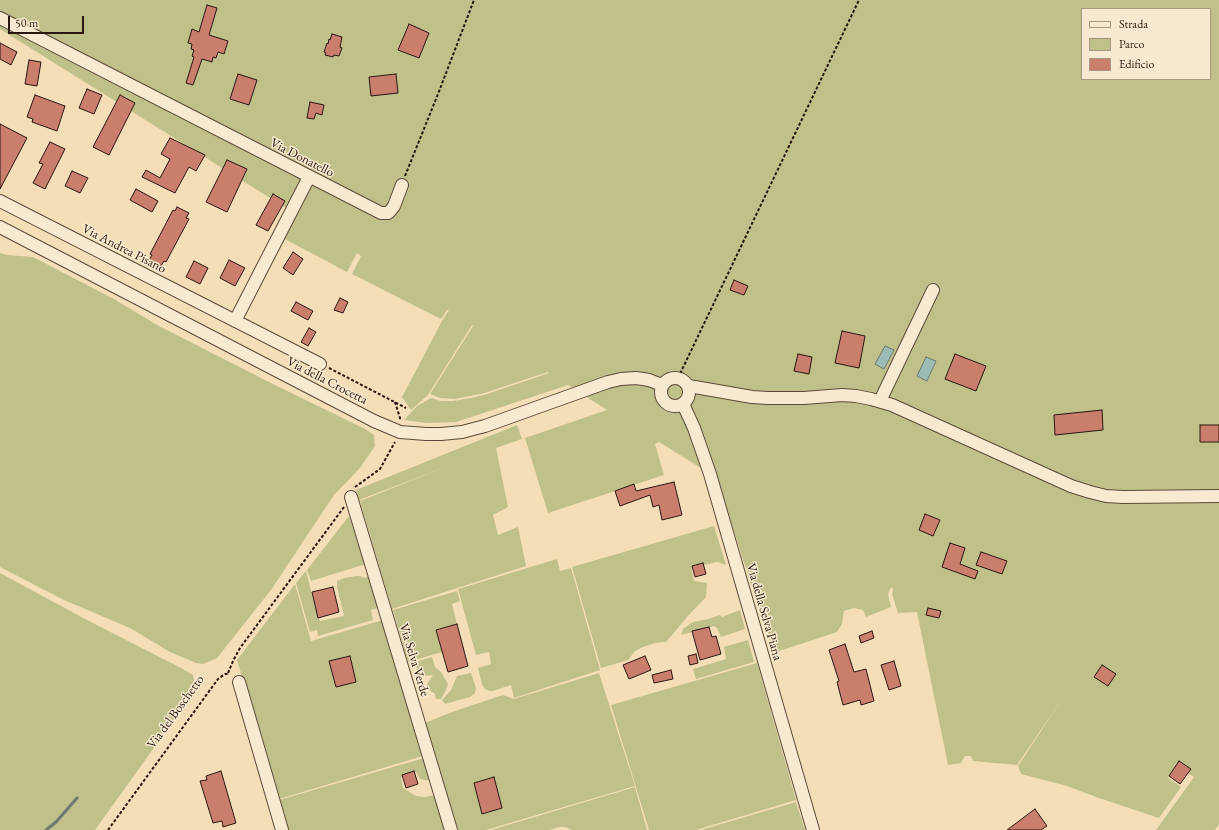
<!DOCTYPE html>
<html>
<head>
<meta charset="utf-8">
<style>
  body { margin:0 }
  #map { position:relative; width:1219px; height:830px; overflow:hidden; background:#f4deb8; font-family:"EB Garamond",serif }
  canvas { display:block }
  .legend { position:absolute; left:1081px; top:8px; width:130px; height:72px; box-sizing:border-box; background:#f8ead1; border:1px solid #a59683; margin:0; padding:5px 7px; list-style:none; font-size:12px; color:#29170f }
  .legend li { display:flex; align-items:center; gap:8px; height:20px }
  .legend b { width:20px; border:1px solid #a59683 }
  .scale { position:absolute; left:8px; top:16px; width:76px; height:18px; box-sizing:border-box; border:2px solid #29170f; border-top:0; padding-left:5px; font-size:12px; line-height:14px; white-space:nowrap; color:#29170f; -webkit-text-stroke:3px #f8ead1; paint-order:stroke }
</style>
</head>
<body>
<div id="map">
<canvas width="1219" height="830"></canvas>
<ul class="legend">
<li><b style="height:5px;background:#f8ead1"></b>Strada</li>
<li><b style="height:11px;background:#c0c08b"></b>Parco</li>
<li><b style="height:11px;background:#ca7e6c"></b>Edificio</li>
</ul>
<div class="scale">50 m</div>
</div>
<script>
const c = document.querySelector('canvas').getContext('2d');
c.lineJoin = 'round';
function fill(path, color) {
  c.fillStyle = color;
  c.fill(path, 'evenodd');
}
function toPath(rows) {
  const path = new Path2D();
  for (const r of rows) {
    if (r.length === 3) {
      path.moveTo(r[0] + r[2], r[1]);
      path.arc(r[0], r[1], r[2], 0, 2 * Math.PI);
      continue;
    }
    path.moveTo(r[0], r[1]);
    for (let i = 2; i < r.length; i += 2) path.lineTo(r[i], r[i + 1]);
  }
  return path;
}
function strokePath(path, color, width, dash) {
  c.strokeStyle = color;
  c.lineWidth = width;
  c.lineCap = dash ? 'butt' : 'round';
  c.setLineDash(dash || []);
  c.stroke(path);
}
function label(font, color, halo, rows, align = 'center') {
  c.font = font + ' "EB Garamond",serif';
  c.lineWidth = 3;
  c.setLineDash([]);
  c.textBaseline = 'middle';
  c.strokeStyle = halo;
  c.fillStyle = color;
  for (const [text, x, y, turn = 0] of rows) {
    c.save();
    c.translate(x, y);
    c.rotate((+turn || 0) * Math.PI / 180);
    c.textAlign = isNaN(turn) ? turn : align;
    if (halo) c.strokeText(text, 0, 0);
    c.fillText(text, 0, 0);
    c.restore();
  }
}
const green = toPath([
  [0,0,1219,0,1219,824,1215,830,1156,830,1194,777,1176,766,1168,778,1181,787,1159,818,1096,797,1067,786,1021,774,1018,766,1064,696,1017,765,973,761,971,756,965,756,961,763,948,765,917,612,898,613,892,594,893,589,891,587,888,594,891,607,866,617,863,610,854,608,844,611,842,624,837,632,773,653,717,478,659,442,655,444,664,475,548,513,525,438,607,410,568,385,456,422,426,423,404,420,417,406,431,398,441,401,453,401,471,398,484,395,549,373,548,372,481,394,454,399,440,398,430,394,473,326,472,325,428,395,411,410,402,397,442,321,449,310,447,310,441,319,352,274,361,256,357,253,347,272,281,237,294,213,0,29],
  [1082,9,1210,9,1210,79,1082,79],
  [0,253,7,255,33,257,112,298,159,326,269,382,365,429,374,435,375,446,360,468,334,495,271,590,217,658,203,664,196,663,170,652,130,628,64,600,0,567],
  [517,425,522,439,496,448,508,507,493,515,498,535,518,527,526,566,392,609,360,501,448,466,359,500,356,490],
  [349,516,366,564,311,581,307,570],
  [714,526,726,565,717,562,691,568,694,581,707,583,706,597,687,617,666,642,655,643,643,647,635,651,628,660,601,668,572,567],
  [557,559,560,571,571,568,600,670,514,698,511,685,493,691,490,691,485,689,482,684,478,668,491,664,489,652,476,655,458,589],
  [306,571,312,595,320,621,344,616,337,587,337,581,344,578,356,576,361,576,363,578,369,576,378,608,371,610,373,620,318,636,317,630,310,632,296,583],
  [0,573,87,620,181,668,193,675,195,686,189,699,95,830,0,830],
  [295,584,311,641,383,620,423,756,279,799,237,660],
  [457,591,460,601,452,604,457,624,436,630,442,652,408,662,393,610],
  [740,610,745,629,721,637,717,628,714,626,681,635,683,629,693,622,708,619,720,615,722,617],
  [748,640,754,662,696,679,693,669,726,659,724,647],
  [432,657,435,667,441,672,448,684,446,690,441,699,436,699,435,694,428,689,427,684,433,675,424,676,418,672,415,664,419,661],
  [757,663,796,800,696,830,649,830,611,705],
  [471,673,476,688,475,693,470,697,445,704,442,700,451,690,457,676],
  [599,673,635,786,486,830,458,830,425,723,452,712,503,695,514,699],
  [424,758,430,781,420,779,416,772,401,777,403,788,416,796,425,797,434,795,444,830,286,830,279,800],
  [635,787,647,830,572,830,565,827,560,827,549,830,491,830],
  [796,802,805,830,701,830]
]);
const water = toPath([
  [885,346,894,350,884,369,875,364,885,346],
  [926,357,936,361,927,381,917,376,926,357]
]);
const stream = toPath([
  [46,830,56,822,77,798]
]);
const building = toPath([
  [207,5,217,8,209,35,228,41,224,54,218,52,216,58,213,57,212,62,202,59,193,85,186,83,194,57,192,56,194,50,191,49,192,44,188,43,192,29,199,32,207,5],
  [409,24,429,33,419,58,398,50,409,24],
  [332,34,342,37,340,47,342,48,339,56,334,55,333,57,325,55,326,53,324,52,327,43,328,44,329,39,330,40,332,34],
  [0,43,17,52,11,65,0,59,0,43],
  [29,60,41,62,37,86,25,84,29,60],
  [238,74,257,80,249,105,230,99,238,74],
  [396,74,398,93,371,96,369,77,396,74],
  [87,89,102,95,94,114,79,108,87,89],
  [35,95,65,106,57,131,32,122,33,119,27,117,35,95],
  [120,95,135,103,109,155,93,147,120,95],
  [310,102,324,105,322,115,316,113,314,119,307,118,310,102],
  [0,124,27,138,0,189,0,124],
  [170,138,205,155,196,171,189,167,175,193,142,177,146,170,160,178,170,159,161,154,170,138],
  [50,142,65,149,45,189,33,183,43,164,39,163,50,142],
  [227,160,247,169,227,212,206,202,227,160],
  [72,171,88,178,80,193,65,186,72,171],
  [136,189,158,201,152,212,130,200,136,189],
  [273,194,285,201,268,231,256,225,273,194],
  [177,207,189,213,186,218,189,219,166,262,164,261,161,266,149,260,152,255,150,254,173,210,175,211,177,207],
  [293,252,303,259,293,275,283,268,293,252],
  [229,260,245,268,235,286,220,278,229,260],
  [194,261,208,268,200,284,186,277,194,261],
  [734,280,748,286,744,295,730,290,734,280],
  [340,298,348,302,343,313,334,310,340,298],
  [296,302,313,311,308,320,291,311,296,302],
  [309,328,316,332,308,346,301,342,309,328],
  [842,331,865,336,859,368,835,363,842,331],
  [798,354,812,357,809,374,794,371,798,354],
  [955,354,986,366,976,391,945,379,955,354],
  [1102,410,1103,430,1055,435,1054,415,1102,410],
  [1200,425,1219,425,1219,442,1200,442,1200,425],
  [674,482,682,515,662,520,659,505,653,507,650,495,620,506,615,491,634,484,636,491,674,482],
  [925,514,940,520,933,536,919,530,925,514],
  [950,543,965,548,960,564,978,571,975,579,942,567,950,543],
  [981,552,1007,561,1002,574,976,565,981,552],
  [703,563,706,574,695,577,692,566,703,563],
  [333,587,339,612,318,618,312,592,333,587],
  [928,608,941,611,939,618,926,615,928,608],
  [457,624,468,666,448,672,436,630,457,624],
  [709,627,712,637,716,636,721,654,700,660,692,631,709,627],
  [872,631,874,638,861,643,859,636,872,631],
  [845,644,854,672,866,669,874,701,861,705,860,700,843,705,837,682,839,681,829,650,845,644],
  [696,654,698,663,690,665,688,656,696,654],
  [350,656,356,682,336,687,329,661,350,656],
  [645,656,651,670,629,679,623,665,645,656],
  [894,661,901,686,889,690,881,665,894,661],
  [1102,665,1116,674,1108,686,1094,677,1102,665],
  [671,670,673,679,654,683,652,675,671,670],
  [1179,761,1191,769,1180,784,1169,776,1179,761],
  [221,771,236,823,223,827,222,821,213,823,200,781,207,780,206,776,221,771],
  [414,771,418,784,406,788,402,775,414,771],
  [494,777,502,808,482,814,474,783,494,777],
  [1035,809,1047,826,1041,830,1007,830,1035,809]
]);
const path = toPath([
  [405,176,438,94,474,0],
  [329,368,406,408],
  [678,378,859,0],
  [395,402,400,418,400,420],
  [355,487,380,469,395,442],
  [228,673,233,661,240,648,344,507],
  [108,830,218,679,225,674,229,674]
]);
const minor = toPath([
  [0,18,381,213,388,213,391,210,394,206,402,185],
  [0,201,320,364],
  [0,227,374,421,400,432,426,434,441,434,462,432,485,426,608,382,621,379,636,378,643,379,649,380,662,385],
  [235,321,309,177],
  [675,392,14],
  [689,386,752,397,768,398,804,398,842,395,856,396,871,399,892,405,1071,486,1090,492,1106,496,1123,497,1219,496],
  [880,401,933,290],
  [683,404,694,428,710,474,813,830],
  [351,497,451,830],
  [239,682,282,830]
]);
const streetNames = [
  ["Via Donatello",302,158,27],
  ["Via Andrea Pisano",124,249,27],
  ["Via della Crocetta",327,381,27],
  ["Via della Selva Piana",764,612,74],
  ["Via Selva Verde",414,660,73],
  ["Via del Boschetto",176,712,-54]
];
fill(green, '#c0c08b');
fill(water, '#9cbbb4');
strokePath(water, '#6e7972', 1);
strokePath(stream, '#6e7972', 3);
fill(building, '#ca7e6c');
strokePath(building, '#29170f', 1);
strokePath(minor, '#5c4939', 14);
strokePath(path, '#29170f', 2, [3, 2]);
strokePath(minor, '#f8ead1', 12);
label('13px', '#29170f', '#f8ead1', streetNames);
</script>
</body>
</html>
